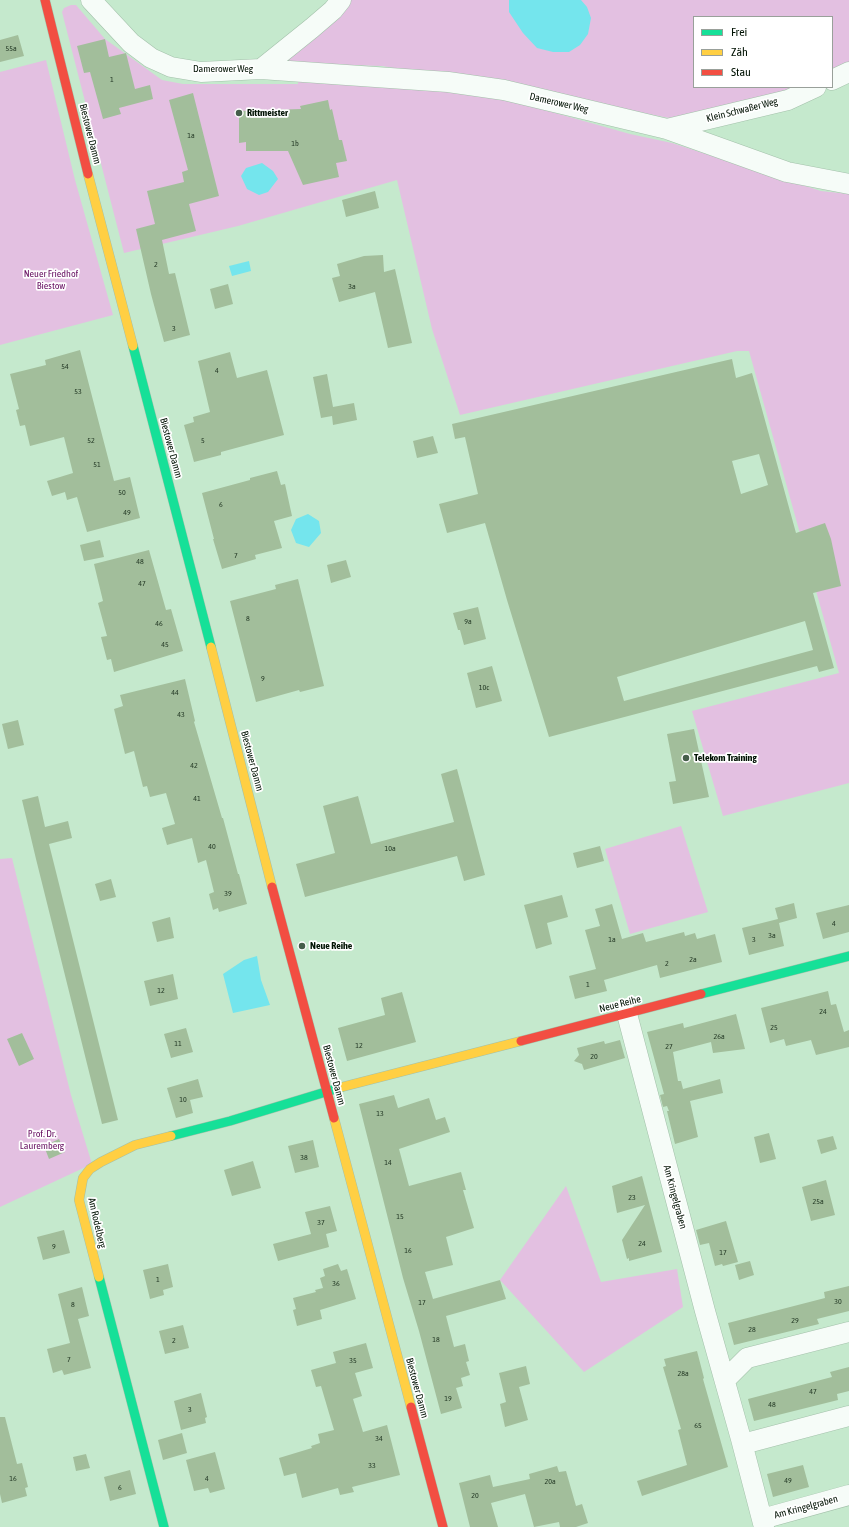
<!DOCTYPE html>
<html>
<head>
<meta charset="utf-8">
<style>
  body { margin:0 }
  #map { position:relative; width:849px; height:1527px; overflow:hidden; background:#c5e9cd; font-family:"Asap Condensed",sans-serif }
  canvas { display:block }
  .legend { position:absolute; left:693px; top:16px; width:140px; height:72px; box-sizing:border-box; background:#fff; border:1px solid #99a09a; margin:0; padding:5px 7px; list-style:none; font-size:12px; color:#001203 }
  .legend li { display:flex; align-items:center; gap:8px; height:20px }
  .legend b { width:20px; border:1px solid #99a09a }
</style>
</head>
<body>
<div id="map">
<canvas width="849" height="1527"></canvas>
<ul class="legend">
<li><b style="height:5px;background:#16e098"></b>Frei</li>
<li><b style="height:5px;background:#ffcf43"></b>Zäh</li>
<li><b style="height:5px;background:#f24e42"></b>Stau</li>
</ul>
</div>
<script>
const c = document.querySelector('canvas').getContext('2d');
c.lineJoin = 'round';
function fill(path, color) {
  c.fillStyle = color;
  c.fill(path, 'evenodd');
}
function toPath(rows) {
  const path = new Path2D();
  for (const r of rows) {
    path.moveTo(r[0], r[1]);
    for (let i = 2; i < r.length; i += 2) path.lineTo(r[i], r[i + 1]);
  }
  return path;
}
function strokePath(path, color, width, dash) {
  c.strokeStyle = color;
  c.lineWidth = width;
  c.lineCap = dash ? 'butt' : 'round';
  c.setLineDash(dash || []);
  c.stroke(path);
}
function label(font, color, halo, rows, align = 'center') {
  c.font = font + ' "Asap Condensed",sans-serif';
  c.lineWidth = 3.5;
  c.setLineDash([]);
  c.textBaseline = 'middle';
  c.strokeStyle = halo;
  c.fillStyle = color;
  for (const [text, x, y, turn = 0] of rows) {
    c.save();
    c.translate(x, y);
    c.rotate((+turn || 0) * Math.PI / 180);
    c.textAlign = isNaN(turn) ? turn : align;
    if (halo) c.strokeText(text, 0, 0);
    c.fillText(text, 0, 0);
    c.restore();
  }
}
const green = toPath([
  [351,0,849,0,849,64,832,73,832,17,694,17,694,87,800,87,787,93,669,118,506,86,382,66,285,63],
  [71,5,76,5,105,39,162,80,183,84,298,84,298,82,384,85,502,98,630,134,672,143,821,191,849,194,849,783,723,816,692,711,839,673,749,351,737,351,460,415,432,329,397,180,238,226,124,253,62,12,64,8],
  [46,60,75,180,113,315,0,345,0,72],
  [681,826,708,912,630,934,605,849],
  [12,858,71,1095,92,1164,0,1207,0,859],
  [566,1186,601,1282,677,1269,683,1307,584,1372,500,1280]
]);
const water = toPath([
  [509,0,581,0,587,7,591,18,588,34,580,45,569,52,553,52,537,48,523,33,509,12],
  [262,163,273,171,278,179,268,192,259,195,247,189,241,176,246,168],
  [249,261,251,271,232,276,229,266],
  [308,514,319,521,321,533,309,547,296,543,291,530,296,519],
  [257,956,261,980,270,1005,233,1013,223,974,244,960]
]);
const building = toPath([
  [18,35,24,56,0,62,0,40],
  [105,39,109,57,126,53,135,89,150,85,153,99,119,108,121,114,103,119,90,72,84,73,77,46],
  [193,93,219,196,189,204,196,231,162,240,169,274,175,273,190,335,164,342,151,294,136,229,155,224,147,191,184,182,182,172,188,170,169,100],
  [328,100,330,110,332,109,339,140,342,140,347,161,336,163,339,177,303,185,288,151,246,151,246,142,239,143,239,111,301,109,300,106],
  [375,191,379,208,346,217,342,200],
  [383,255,384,272,395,269,412,343,388,348,375,292,339,302,332,278,340,276,337,264,364,256],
  [228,284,233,304,215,309,210,289],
  [80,350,114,481,130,477,140,518,87,532,77,497,67,500,65,492,52,496,47,481,73,473,64,437,30,446,25,425,20,426,16,410,19,409,10,374,46,365,45,360],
  [230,352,237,378,267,370,284,435,221,452,221,455,194,462,184,425,194,422,193,417,210,412,198,361],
  [732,359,736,378,752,373,796,533,825,523,831,539,841,586,813,593,834,668,819,672,817,666,549,737,507,600,485,523,447,533,439,504,478,494,465,437,455,439,452,424],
  [759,454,768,485,741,494,732,461],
  [805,621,813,650,624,701,617,677],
  [327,374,333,407,354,403,357,420,333,425,332,416,321,418,313,377],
  [433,436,438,453,417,458,413,441],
  [277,471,281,485,285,484,292,516,274,521,282,548,255,555,256,559,222,569,213,539,214,539,202,493,250,480,250,478],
  [100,540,104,557,84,561,80,545],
  [149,550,166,610,171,609,183,651,114,672,111,659,107,660,101,637,107,636,98,603,103,601,94,564],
  [346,560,351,577,331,583,327,565],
  [298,579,324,686,300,692,299,690,256,702,230,601,276,589,275,585],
  [478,607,486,639,464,645,460,630,458,630,453,613],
  [492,666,502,701,476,708,467,673],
  [185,679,195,721,194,722,222,818,223,818,238,874,239,874,247,904,219,912,218,908,213,910,209,894,214,892,206,860,198,863,192,838,167,845,162,828,175,824,166,793,150,797,147,786,143,787,134,751,125,754,114,709,123,706,120,695],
  [18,720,24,745,8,749,2,724],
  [694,729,709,797,673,804,669,782,676,781,667,734],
  [457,769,485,875,464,881,457,856,305,897,296,864,335,853,323,806,358,796,371,844,454,822,441,774],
  [38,796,45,827,68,821,72,838,49,844,118,1120,102,1124,36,859,22,800],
  [600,846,604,861,577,868,573,853],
  [111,879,116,897,100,901,95,884],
  [562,895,568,917,547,923,552,944,536,949,524,905],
  [794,903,797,918,779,923,784,946,749,955,742,928,778,919,775,908],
  [612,904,622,939,643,933,646,942,684,932,685,936,695,933,697,939,715,934,722,962,660,978,657,965,604,980,607,991,575,999,569,976,596,969,585,930,600,926,595,909],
  [849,905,849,932,823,939,816,913],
  [170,917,174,938,157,942,152,922],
  [173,974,178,999,150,1006,144,981],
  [828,991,831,1005,836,1004,844,1032,849,1030,849,1047,816,1055,811,1040,786,1046,784,1039,770,1043,761,1008],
  [402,992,416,1042,347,1061,338,1028,385,1015,381,998],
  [736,1014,745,1049,713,1053,711,1042,673,1052,678,1081,681,1081,683,1089,720,1079,723,1093,690,1101,698,1137,675,1144,667,1111,669,1111,667,1106,663,1107,660,1095,664,1094,647,1032,683,1023,684,1028],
  [186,1028,193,1052,171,1058,164,1034],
  [22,1033,34,1059,19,1066,7,1039],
  [620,1040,625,1058,584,1070,582,1064,574,1061,579,1055,577,1048,604,1041,605,1044],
  [198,1079,203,1097,190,1100,193,1113,176,1118,167,1088],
  [394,1095,398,1108,429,1098,436,1120,445,1117,450,1132,399,1149,409,1186,461,1172,466,1190,463,1190,474,1228,446,1237,453,1265,425,1272,433,1299,500,1280,506,1299,446,1316,454,1347,465,1344,469,1361,466,1362,470,1375,461,1378,463,1386,456,1388,462,1408,441,1414,419,1331,403,1278,359,1104],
  [769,1133,776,1159,760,1163,754,1137],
  [833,1136,837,1149,821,1154,817,1140],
  [59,1139,65,1152,49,1159,44,1146],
  [313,1140,319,1167,295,1173,288,1146],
  [253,1161,261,1188,232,1196,224,1170],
  [642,1176,662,1252,629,1261,629,1258,627,1259,622,1240,645,1205,617,1213,612,1186],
  [826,1180,835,1215,811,1221,802,1187],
  [330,1206,337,1231,326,1234,329,1247,278,1261,273,1244,311,1234,305,1212],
  [726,1221,738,1262,723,1266,722,1264,715,1266,709,1243,700,1245,696,1230],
  [64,1230,70,1253,43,1260,37,1237],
  [750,1261,754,1275,739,1280,735,1265],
  [168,1264,173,1287,163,1290,164,1295,150,1299,143,1270],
  [338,1264,341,1271,347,1269,356,1299,320,1310,322,1319,297,1326,293,1310,296,1309,293,1298,316,1292,315,1290,323,1288,320,1278,325,1276,323,1269],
  [849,1286,849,1311,817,1319,819,1324,734,1345,728,1323,825,1298,824,1292],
  [82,1287,89,1316,78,1319,91,1368,64,1375,62,1370,53,1373,47,1349,70,1343,58,1294],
  [183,1325,189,1348,165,1354,159,1331],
  [366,1343,373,1368,355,1373,362,1396,353,1399,363,1432,387,1425,400,1475,352,1487,354,1492,340,1495,338,1488,302,1498,296,1473,284,1476,279,1458,312,1448,311,1446,320,1443,318,1434,334,1430,321,1386,316,1387,311,1370,336,1363,333,1352],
  [697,1351,704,1378,703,1379,728,1467,642,1496,637,1481,687,1465,678,1430,681,1429,663,1367,666,1366,664,1359],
  [526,1366,530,1384,519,1387,528,1420,505,1427,500,1404,506,1402,499,1373],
  [849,1367,849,1391,837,1394,838,1400,754,1421,748,1399,832,1377,830,1372],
  [201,1393,207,1417,205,1418,206,1423,181,1430,174,1401],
  [0,1417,5,1417,17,1464,22,1463,28,1487,25,1488,27,1496,2,1503,0,1494],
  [182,1433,187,1453,163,1460,158,1440],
  [215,1452,225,1489,210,1493,208,1488,194,1491,186,1460],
  [86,1454,90,1468,76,1471,73,1457],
  [803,1465,809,1487,773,1497,767,1474],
  [557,1466,559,1472,566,1471,576,1506,582,1504,588,1523,576,1527,560,1527,559,1522,534,1527,525,1494,491,1503,498,1527,470,1527,459,1483,490,1475,493,1487,530,1479,529,1474],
  [130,1470,136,1494,110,1501,104,1477]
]);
const street = toPath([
  [91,0,131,43,151,58,171,67,201,72,261,69,332,74,448,82,504,90,667,129,787,172,849,184],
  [261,69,312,28,333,10,341,0],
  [832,80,849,72],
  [667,129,788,100,816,87],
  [627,1014,705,1311,741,1439,764,1527],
  [725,1380,747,1358,849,1332],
  [743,1444,849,1416],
  [762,1519,849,1495]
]);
const fast = toPath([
  [133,346,211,647],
  [701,994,849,956],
  [171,1136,230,1121,342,1087],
  [99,1277,164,1527]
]);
const slow = toPath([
  [88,174,133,346],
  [211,647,272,887],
  [342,1087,521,1041],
  [334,1118,411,1407],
  [99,1277,79,1200,83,1178,90,1169,101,1162,135,1145,171,1136]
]);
const jam = toPath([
  [45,0,88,174],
  [272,887,334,1118],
  [521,1041,701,994],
  [411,1407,443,1527]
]);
const markers = [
  [239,113,4,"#455d4a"],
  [686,758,4,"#455d4a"],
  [302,946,4,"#455d4a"]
];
const numberNames = [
  ["55a",11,48],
  ["1",112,79],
  ["1a",191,135],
  ["1b",295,143],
  ["2",156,264],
  ["3a",352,286],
  ["3",174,328],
  ["54",65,366],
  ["4",217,370],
  ["53",78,391],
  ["52",91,440],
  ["5",203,440],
  ["51",97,464],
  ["50",122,492],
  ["6",221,504],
  ["49",127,512],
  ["7",236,555],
  ["48",140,561],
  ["47",142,583],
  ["8",248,618],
  ["9a",468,621],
  ["46",159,623],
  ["45",165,644],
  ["9",263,678],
  ["10c",484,687],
  ["44",175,692],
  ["43",181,714],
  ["42",194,765],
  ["41",197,798],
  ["40",212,846],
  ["10a",390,848],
  ["39",228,893],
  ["4",834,923],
  ["3a",772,935],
  ["1a",612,939],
  ["3",754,939],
  ["2a",693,959],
  ["2",667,963],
  ["1",588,984],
  ["12",161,990],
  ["24",823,1011],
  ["25",774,1027],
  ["26a",719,1036],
  ["11",178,1043],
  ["12",359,1045],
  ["27",669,1046],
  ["20",594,1056],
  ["10",183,1099],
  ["13",380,1113],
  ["38",304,1157],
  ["14",388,1162],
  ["23",632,1197],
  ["25a",818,1201],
  ["15",400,1216],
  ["37",321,1222],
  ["24",642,1243],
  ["9",54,1246],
  ["16",408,1250],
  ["17",723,1252],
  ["1",158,1279],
  ["36",336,1283],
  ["30",838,1301],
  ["17",422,1302],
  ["8",73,1304],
  ["29",795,1320],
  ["28",752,1329],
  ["18",436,1339],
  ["2",174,1340],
  ["7",69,1359],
  ["35",353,1360],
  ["28a",683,1373],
  ["47",813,1391],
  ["19",448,1398],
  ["48",772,1404],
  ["3",190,1409],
  ["65",698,1425],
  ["34",379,1438],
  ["33",372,1465],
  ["16",13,1478],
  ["4",207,1478],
  ["49",788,1480],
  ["20a",550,1481],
  ["6",120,1487],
  ["20",475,1495]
];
const streetNames = [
  ["Damerower Weg",223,69],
  ["Damerower Weg",559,103,13],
  ["Klein Schwaßer Weg",742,110,-14],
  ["Biestower Damm",90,134,76],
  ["Biestower Damm",171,448,75],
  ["Biestower Damm",252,761,75],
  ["Neue Reihe",620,1004,-14],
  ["Biestower Damm",334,1075,75],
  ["Am Kringelgraben",675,1197,75],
  ["Am Rodelberg",97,1223,77],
  ["Biestower Damm",417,1388,75],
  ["Am Kringelgraben",806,1507,-15]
];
const poiNames = [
  ["Rittmeister",247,113],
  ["Telekom Training",694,758],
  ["Neue Reihe",310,946]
];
const parkNames = [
  ["Neuer Friedhof",51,274],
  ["Biestow",51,286],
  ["Prof. Dr.",42,1134],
  ["Lauremberg",42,1146]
];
fill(green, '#e3c0e1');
fill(water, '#74e5ed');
fill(building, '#a2be9b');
strokePath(street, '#a3c0aa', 21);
strokePath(fast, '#a3c0aa', 10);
strokePath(slow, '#a3c0aa', 10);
strokePath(jam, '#a3c0aa', 10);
strokePath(street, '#f6fcf8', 20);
strokePath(fast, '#16e098', 9);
strokePath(slow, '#ffcf43', 9);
strokePath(jam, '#f24e42', 9);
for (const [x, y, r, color] of markers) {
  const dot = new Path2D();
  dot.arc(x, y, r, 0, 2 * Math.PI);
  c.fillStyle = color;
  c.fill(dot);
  strokePath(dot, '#fff', 1.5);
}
label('8px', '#283d29', null, numberNames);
label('10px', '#001203', '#fff', streetNames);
label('bold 10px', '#001203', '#fff', poiNames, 'left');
label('10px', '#681162', '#fff', parkNames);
</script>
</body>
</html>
